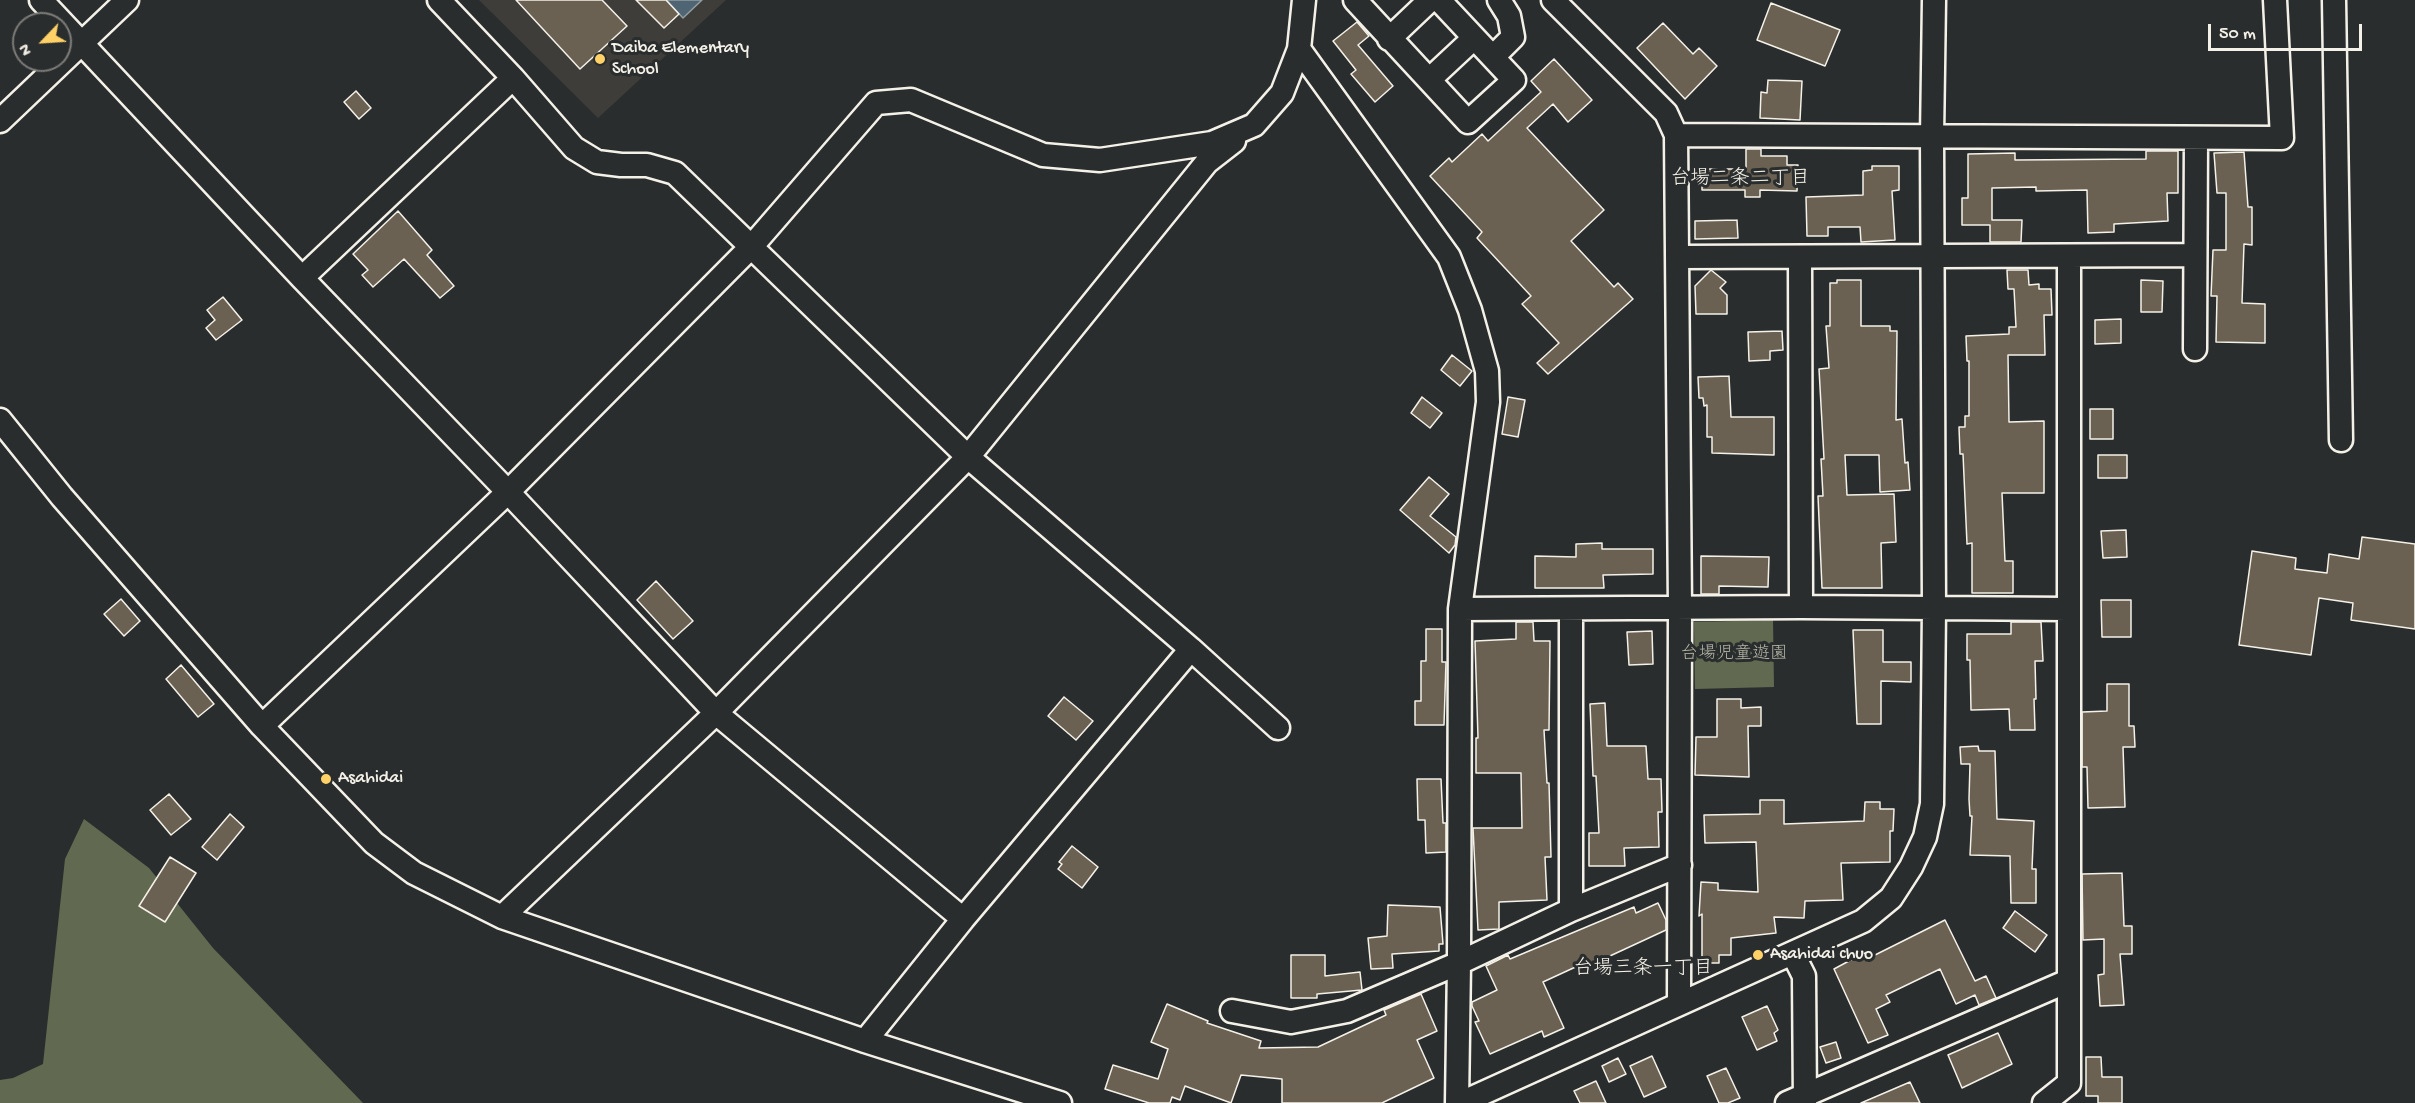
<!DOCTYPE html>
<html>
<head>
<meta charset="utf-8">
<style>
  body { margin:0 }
  #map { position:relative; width:2415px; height:1103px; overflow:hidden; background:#2a2d2e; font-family:"Gochi Hand",sans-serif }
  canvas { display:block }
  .north { position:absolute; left:12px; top:12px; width:60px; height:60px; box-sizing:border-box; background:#2a2d2e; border:2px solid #7b7b78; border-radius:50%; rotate:245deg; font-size:16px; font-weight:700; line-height:24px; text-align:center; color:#f4f1e8 }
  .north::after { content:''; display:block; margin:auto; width:21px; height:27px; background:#ffd166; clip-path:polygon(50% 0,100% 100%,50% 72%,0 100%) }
  .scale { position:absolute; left:2208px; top:24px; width:154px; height:27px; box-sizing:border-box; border:3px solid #f4f1e8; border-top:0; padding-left:8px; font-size:18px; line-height:21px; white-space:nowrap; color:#f4f1e8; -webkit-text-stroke:4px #2a2d2e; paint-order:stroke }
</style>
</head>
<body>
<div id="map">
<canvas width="2415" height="1103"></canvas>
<div class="north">N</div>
<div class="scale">50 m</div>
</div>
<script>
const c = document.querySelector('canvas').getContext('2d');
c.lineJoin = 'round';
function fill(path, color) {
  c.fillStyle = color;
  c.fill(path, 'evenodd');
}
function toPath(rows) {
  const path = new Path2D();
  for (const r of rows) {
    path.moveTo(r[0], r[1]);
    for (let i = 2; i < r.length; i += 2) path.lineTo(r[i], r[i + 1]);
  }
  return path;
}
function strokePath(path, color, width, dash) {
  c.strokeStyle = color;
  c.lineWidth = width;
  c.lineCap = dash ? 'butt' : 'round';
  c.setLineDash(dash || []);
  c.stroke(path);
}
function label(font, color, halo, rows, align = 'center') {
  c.font = font + ' "Gochi Hand","Klee One",sans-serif';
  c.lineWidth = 6;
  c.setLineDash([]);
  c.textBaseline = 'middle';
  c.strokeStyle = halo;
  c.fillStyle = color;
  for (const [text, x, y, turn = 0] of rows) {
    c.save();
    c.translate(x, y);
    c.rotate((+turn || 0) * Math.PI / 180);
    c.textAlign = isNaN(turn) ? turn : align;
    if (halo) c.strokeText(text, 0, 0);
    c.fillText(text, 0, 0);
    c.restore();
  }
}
const built = toPath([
  [479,0,726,0,598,118]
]);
const green = toPath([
  [1773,620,1774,687,1695,689,1694,622],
  [84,819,149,868,213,948,363,1103,0,1103,0,1080,13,1078,43,1064,65,859]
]);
const water = toPath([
  [666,0,702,0,683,18,666,0]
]);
const building = toPath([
  [516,0,602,0,627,26,580,69,516,0],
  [636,0,666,0,679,14,664,28,636,0],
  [1771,3,1840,30,1825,66,1757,40,1771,3],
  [1357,22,1369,36,1358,45,1393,86,1375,102,1351,74,1356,70,1333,41,1357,22],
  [1663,23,1693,54,1699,48,1717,66,1685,99,1637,48,1663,23],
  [1554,59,1592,100,1568,122,1553,104,1527,128,1604,210,1571,241,1614,287,1618,283,1633,299,1548,374,1537,363,1559,343,1522,304,1531,296,1477,238,1482,232,1430,176,1449,158,1452,162,1482,134,1488,141,1541,92,1531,81,1554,59],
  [1768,80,1802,81,1800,120,1760,118,1761,92,1767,93,1768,80],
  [356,91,371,108,359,119,344,102,356,91],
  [1746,149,1761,149,1761,156,1787,156,1787,165,1798,165,1797,191,1760,190,1760,197,1745,197,1745,190,1702,190,1702,169,1746,169,1746,149],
  [2146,151,2178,151,2178,193,2167,193,2168,221,2114,224,2114,232,2088,233,2087,190,2036,191,2036,187,1992,188,1992,220,2022,220,2021,242,1990,242,1990,225,1962,225,1962,198,1968,198,1968,154,2015,153,2015,160,2146,159,2146,151],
  [2244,152,2248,207,2252,207,2252,245,2244,244,2242,303,2265,304,2265,343,2216,342,2217,296,2211,296,2213,250,2226,250,2226,193,2217,193,2214,153,2244,152],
  [1872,166,1899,166,1899,190,1892,191,1895,240,1861,242,1860,227,1828,227,1828,236,1807,236,1806,197,1863,195,1863,171,1872,170,1872,166],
  [398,211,432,250,427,255,454,286,440,298,404,259,373,287,362,275,368,270,353,254,398,211],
  [1737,220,1738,238,1695,239,1695,221,1737,220],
  [1711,270,1726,282,1720,288,1727,295,1727,314,1696,314,1695,286,1711,270],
  [2007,270,2028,270,2029,285,2039,284,2039,289,2051,289,2052,315,2044,315,2045,355,2008,355,2009,422,2044,421,2044,493,2002,493,2005,561,2013,561,2013,593,1972,593,1972,543,1967,544,1963,454,1960,454,1959,427,1965,427,1965,416,1969,416,1969,361,1967,361,1966,336,2009,334,2009,327,2016,327,2014,289,2008,289,2007,270],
  [1837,280,1861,280,1861,326,1890,326,1890,331,1897,331,1896,420,1902,419,1905,463,1908,462,1910,490,1880,492,1879,455,1845,455,1847,495,1894,494,1896,542,1881,543,1882,588,1822,588,1818,496,1823,496,1821,459,1824,459,1819,369,1829,368,1826,326,1830,326,1830,283,1837,283,1837,280],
  [2141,280,2163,281,2162,312,2141,312,2141,280],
  [223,297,242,320,216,340,206,328,215,320,207,310,223,297],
  [2121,319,2121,343,2095,344,2095,320,2121,319],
  [1782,331,1783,350,1770,351,1770,360,1749,361,1748,332,1782,331],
  [1452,355,1472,371,1460,386,1441,370,1452,355],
  [1729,376,1731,417,1774,417,1774,455,1712,453,1712,437,1707,437,1707,405,1704,406,1703,398,1699,398,1698,377,1729,376],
  [1422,397,1442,413,1430,428,1411,413,1422,397],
  [1508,397,1525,400,1518,437,1502,434,1508,397],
  [2090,409,2113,409,2113,439,2090,439,2090,409],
  [2098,455,2127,455,2127,478,2098,478,2098,455],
  [1429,477,1449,494,1430,516,1456,537,1455,545,1449,553,1400,510,1429,477],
  [2126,530,2127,557,2103,558,2101,531,2126,530],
  [2362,537,2415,544,2415,629,2351,620,2353,603,2319,598,2311,655,2239,645,2252,551,2296,558,2295,569,2327,573,2329,554,2359,559,2362,537],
  [1602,543,1602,549,1653,549,1653,574,1603,575,1604,588,1535,588,1535,556,1576,557,1576,544,1602,543],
  [1701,556,1769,557,1768,587,1719,586,1719,594,1701,594,1701,556],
  [656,581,693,621,673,639,637,600,656,581],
  [121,599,140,621,124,636,104,614,121,599],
  [2101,600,2131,600,2131,637,2102,637,2101,600],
  [1516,622,1533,622,1534,641,1550,641,1549,730,1544,730,1547,783,1549,783,1551,857,1545,857,1547,900,1499,902,1499,929,1478,930,1473,828,1522,828,1521,773,1476,773,1476,738,1478,738,1475,641,1516,639,1516,622],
  [2011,622,2041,622,2043,661,2035,661,2036,699,2034,699,2035,730,2010,730,2009,709,1971,710,1970,660,1967,660,1967,634,2011,634,2011,622],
  [1426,629,1442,629,1442,662,1446,662,1444,725,1415,725,1415,701,1421,701,1421,661,1426,661,1426,629],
  [1853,630,1883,630,1883,662,1911,662,1911,682,1881,681,1881,724,1857,724,1853,630],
  [1652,631,1653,664,1629,665,1627,632,1652,631],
  [181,665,214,704,198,717,166,679,181,665],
  [2107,684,2129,684,2129,726,2134,726,2135,747,2123,747,2125,807,2088,808,2087,767,2082,767,2082,712,2107,711,2107,684],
  [1064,697,1093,721,1076,740,1048,716,1064,697],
  [1717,699,1741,699,1741,708,1761,707,1761,726,1748,726,1749,777,1695,775,1696,737,1717,737,1717,699],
  [1605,703,1607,746,1646,746,1648,779,1661,779,1662,812,1658,812,1659,847,1624,848,1625,866,1589,866,1589,833,1599,833,1596,776,1593,776,1590,704,1605,703],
  [1978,746,1979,751,1995,751,1997,819,2034,821,2032,869,2036,869,2036,903,2011,903,2010,856,1970,855,1972,816,1970,816,1969,799,1970,764,1961,764,1960,747,1978,746],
  [1417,779,1441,779,1443,823,1446,823,1446,852,1426,853,1425,820,1418,820,1417,779],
  [169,794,191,819,171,835,150,810,169,794],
  [1760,800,1784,800,1784,824,1864,821,1865,802,1880,802,1880,809,1894,809,1893,831,1890,831,1890,862,1841,863,1843,900,1805,901,1804,918,1774,917,1776,933,1731,938,1731,955,1719,955,1719,963,1702,963,1702,914,1699,916,1701,882,1718,883,1718,890,1758,892,1756,842,1705,843,1704,815,1760,814,1760,800],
  [230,814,244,827,217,860,202,847,230,814],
  [1072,846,1098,867,1082,888,1058,869,1062,864,1059,862,1072,846],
  [170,857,196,873,165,922,139,906,170,857],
  [2122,873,2124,926,2132,926,2132,954,2120,954,2124,1005,2100,1006,2098,975,2104,974,2104,939,2083,940,2082,874,2122,873],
  [1658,903,1666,920,1666,930,1584,968,1582,964,1543,982,1564,1028,1544,1037,1542,1031,1490,1054,1475,1022,1479,1021,1472,1006,1472,1002,1497,990,1486,966,1508,955,1510,959,1634,907,1636,913,1658,903],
  [1388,905,1440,907,1443,944,1439,944,1439,951,1392,954,1393,968,1371,969,1368,938,1387,936,1388,905],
  [2015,911,2047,935,2035,952,2003,928,2015,911],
  [1945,920,1975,981,1986,976,1996,998,1979,1005,1975,995,1956,1004,1940,969,1886,995,1890,1002,1876,1009,1888,1035,1868,1043,1834,969,1862,954,1865,960,1945,920],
  [1291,955,1325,955,1325,976,1360,972,1362,990,1317,994,1317,998,1291,998,1291,955],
  [1421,994,1437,1031,1417,1040,1434,1078,1382,1103,1282,1103,1282,1079,1241,1075,1231,1103,1185,1086,1180,1100,1172,1097,1170,1103,1149,1103,1105,1089,1113,1065,1158,1079,1168,1049,1151,1042,1167,1004,1208,1021,1207,1023,1261,1041,1259,1048,1318,1047,1386,1015,1384,1010,1421,994],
  [1767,1006,1778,1030,1774,1033,1777,1041,1757,1050,1742,1017,1767,1006],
  [1998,1033,2012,1064,1962,1088,1948,1055,1998,1033],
  [1836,1042,1841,1058,1826,1063,1820,1047,1836,1042],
  [1652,1056,1666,1087,1644,1097,1630,1066,1652,1056],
  [2086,1057,2101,1057,2102,1077,2122,1077,2122,1103,2098,1103,2098,1096,2086,1096,2086,1057],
  [1618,1058,1626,1074,1609,1082,1602,1066,1618,1058],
  [1726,1068,1740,1098,1728,1103,1719,1103,1707,1076,1726,1068],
  [1596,1081,1606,1103,1580,1103,1574,1091,1596,1081],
  [1910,1082,1920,1103,1861,1103,1910,1082]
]);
const minor = toPath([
  [41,0,302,278,508,492,716,713,963,919],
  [439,0,513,78,574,148,597,162,621,165,647,165,675,173,968,457,1191,649,1278,728],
  [1304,0,1299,49,1449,257,1470,310,1487,371,1488,402,1460,609,1459,963,1457,1103],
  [1355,0,1468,122,1514,80,1439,0],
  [1553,0,1666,113,1676,135,1680,609,1679,1003],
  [2334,0,2341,440],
  [1389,39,1430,0],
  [1493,57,1513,37,1509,16,1499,0],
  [1429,80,1474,38],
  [0,121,127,0],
  [1676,135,2282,138,2275,0],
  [1678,257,2195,255],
  [1800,257,1801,607],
  [302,278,513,78],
  [2195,349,2196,139],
  [0,420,62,497,262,726,374,843,414,873,502,917,865,1041,1060,1103],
  [1460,609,1801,607,2068,609],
  [1571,609,1571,910],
  [262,726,508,492,752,246,876,103,911,100,1043,155,1100,160,1212,143,1254,125,1282,93,1299,49],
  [502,917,716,713,968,457,1207,162,1234,141],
  [1793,954,1804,976,1805,1103],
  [1232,1011,1291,1022,1347,1011,1459,963,1571,910,1680,865],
  [865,1041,963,919,1191,649],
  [1461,1103,1863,921,1891,898,1911,867,1925,837,1932,804,1934,608,1932,137,1934,0],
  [1787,1103,2068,981],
  [2044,1103,2069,1083,2069,256]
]);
const markers = [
  [600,59,6,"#ffd166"],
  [326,779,6,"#ffd166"],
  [1758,955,6,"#ffd166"]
];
const poiNames = [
  ["Daiba Elementary",612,49],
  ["School",612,70],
  ["Asahidai",338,779],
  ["Asahidai chuo",1770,955]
];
const parkNames = [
  ["台場児童遊園",1734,655]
];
const neighbourhoodNames = [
  ["台場二条二丁目",1740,180],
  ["台場三条一丁目",1643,970]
];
fill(built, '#3e3d39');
fill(green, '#616a50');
fill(water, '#506574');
strokePath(water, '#929da2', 1.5);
fill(building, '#6b6152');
strokePath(building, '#f4f1e8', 1.5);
strokePath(minor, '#f4f1e8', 27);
strokePath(minor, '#2a2d2e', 22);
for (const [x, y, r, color] of markers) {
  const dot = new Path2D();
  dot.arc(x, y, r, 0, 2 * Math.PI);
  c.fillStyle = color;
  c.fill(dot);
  strokePath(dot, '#2a2d2e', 2);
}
label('18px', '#f4f1e8', '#2a2d2e', poiNames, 'left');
label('18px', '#b2b4a4', '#2a2d2e', parkNames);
label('20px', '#f4f1e8', '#2a2d2e', neighbourhoodNames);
</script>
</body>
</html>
